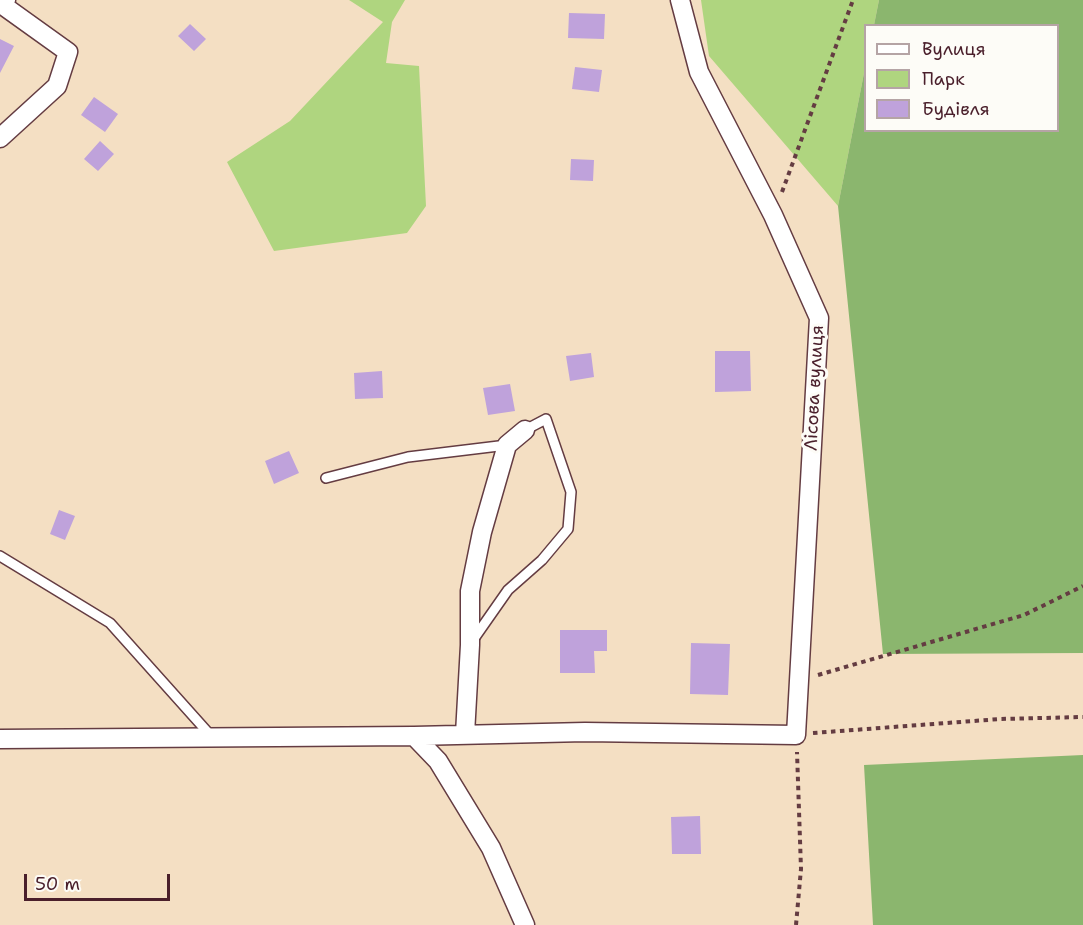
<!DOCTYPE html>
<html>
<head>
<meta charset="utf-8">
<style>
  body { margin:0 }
  #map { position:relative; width:1083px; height:925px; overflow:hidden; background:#f4dfc3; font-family:"Shantell Sans",sans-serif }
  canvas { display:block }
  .legend { position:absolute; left:864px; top:24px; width:195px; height:108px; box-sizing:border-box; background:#fdfcf7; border:2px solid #b5a4a5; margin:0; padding:8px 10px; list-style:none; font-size:18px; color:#4a1f2b }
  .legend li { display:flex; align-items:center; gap:12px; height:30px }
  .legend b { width:30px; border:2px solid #b5a4a5 }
  .scale { position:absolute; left:24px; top:874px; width:146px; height:27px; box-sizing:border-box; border:3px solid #4a1f2b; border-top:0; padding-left:8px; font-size:18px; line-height:21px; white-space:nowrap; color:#4a1f2b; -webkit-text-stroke:4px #fdfcf7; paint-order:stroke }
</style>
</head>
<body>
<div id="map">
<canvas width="1083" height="925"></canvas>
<ul class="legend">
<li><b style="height:8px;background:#fff"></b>Вулиця</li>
<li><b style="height:16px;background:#afd57f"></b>Парк</li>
<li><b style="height:16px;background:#bfa2db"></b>Будівля</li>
</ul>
<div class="scale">50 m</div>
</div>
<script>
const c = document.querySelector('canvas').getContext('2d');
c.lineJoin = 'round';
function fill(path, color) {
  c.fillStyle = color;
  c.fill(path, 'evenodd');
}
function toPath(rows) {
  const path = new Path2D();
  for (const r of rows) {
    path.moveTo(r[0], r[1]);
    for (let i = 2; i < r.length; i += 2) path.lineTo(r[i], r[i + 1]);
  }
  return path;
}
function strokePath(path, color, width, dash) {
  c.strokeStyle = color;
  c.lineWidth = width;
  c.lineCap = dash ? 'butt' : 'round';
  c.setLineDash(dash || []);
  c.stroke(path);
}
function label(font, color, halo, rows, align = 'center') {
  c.font = font + ' "Shantell Sans",sans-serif';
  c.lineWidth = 6;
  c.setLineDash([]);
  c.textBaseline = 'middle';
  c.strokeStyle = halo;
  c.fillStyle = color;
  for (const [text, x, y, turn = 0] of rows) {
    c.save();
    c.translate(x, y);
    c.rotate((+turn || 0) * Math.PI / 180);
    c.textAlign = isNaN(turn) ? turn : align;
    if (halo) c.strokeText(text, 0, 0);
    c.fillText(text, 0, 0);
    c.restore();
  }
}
const green = toPath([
  [349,0,405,0,392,22,386,63,419,66,426,206,407,233,274,251,227,162,290,121,383,22],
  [701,0,879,0,874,25,866,26,865,68,838,206,709,56]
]);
const forest = toPath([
  [879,0,1083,0,1083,653,883,654,838,206,865,68,866,130,1058,130,1058,26,874,25],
  [1083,755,1083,925,873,925,864,765]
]);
const building = toPath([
  [569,13,605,14,604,39,568,38],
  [190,24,206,39,194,51,178,36],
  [0,39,14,46,0,73],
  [575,67,602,70,599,92,572,89],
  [94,97,118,114,105,132,81,115],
  [100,141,114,154,98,171,84,159],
  [571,159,594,160,593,181,570,180],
  [715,351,750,351,751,391,715,392],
  [591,353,594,377,570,381,566,356],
  [382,371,383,398,355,399,354,373],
  [510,384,515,411,488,415,483,388],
  [289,451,299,473,274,484,265,461],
  [59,510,75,516,65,540,50,534],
  [560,630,607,630,607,651,594,651,595,673,560,673],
  [691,643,730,644,728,695,690,694],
  [700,816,701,854,672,854,671,817]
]);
const path = toPath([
  [782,192,853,0],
  [818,675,1024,615,1083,586],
  [813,733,1000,719,1083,717],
  [796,925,801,869,797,752]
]);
const lane = toPath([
  [326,478,408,457,507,445],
  [0,556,110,623,212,737],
  [473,640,508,590,542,560,568,529,571,492,546,419,525,430]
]);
const street = toPath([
  [0,138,57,86,68,52,1,4,6,0],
  [465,734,470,645,470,591,482,532,507,445,525,430],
  [414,736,438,761,491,848,525,925],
  [0,739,414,736,585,732,796,735,819,318,773,215,699,72,680,0]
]);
const streetNames = [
  ["Лісова вулиця",815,388,-87]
];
fill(green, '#afd57f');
fill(forest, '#8bb66e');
fill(building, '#bfa2db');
strokePath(lane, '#643c42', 12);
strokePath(street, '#643c42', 21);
strokePath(path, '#643c42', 4, [4.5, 4.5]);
strokePath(lane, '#fff', 9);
strokePath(street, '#fff', 18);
label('18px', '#4a1f2b', '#fdfcf7', streetNames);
</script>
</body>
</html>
